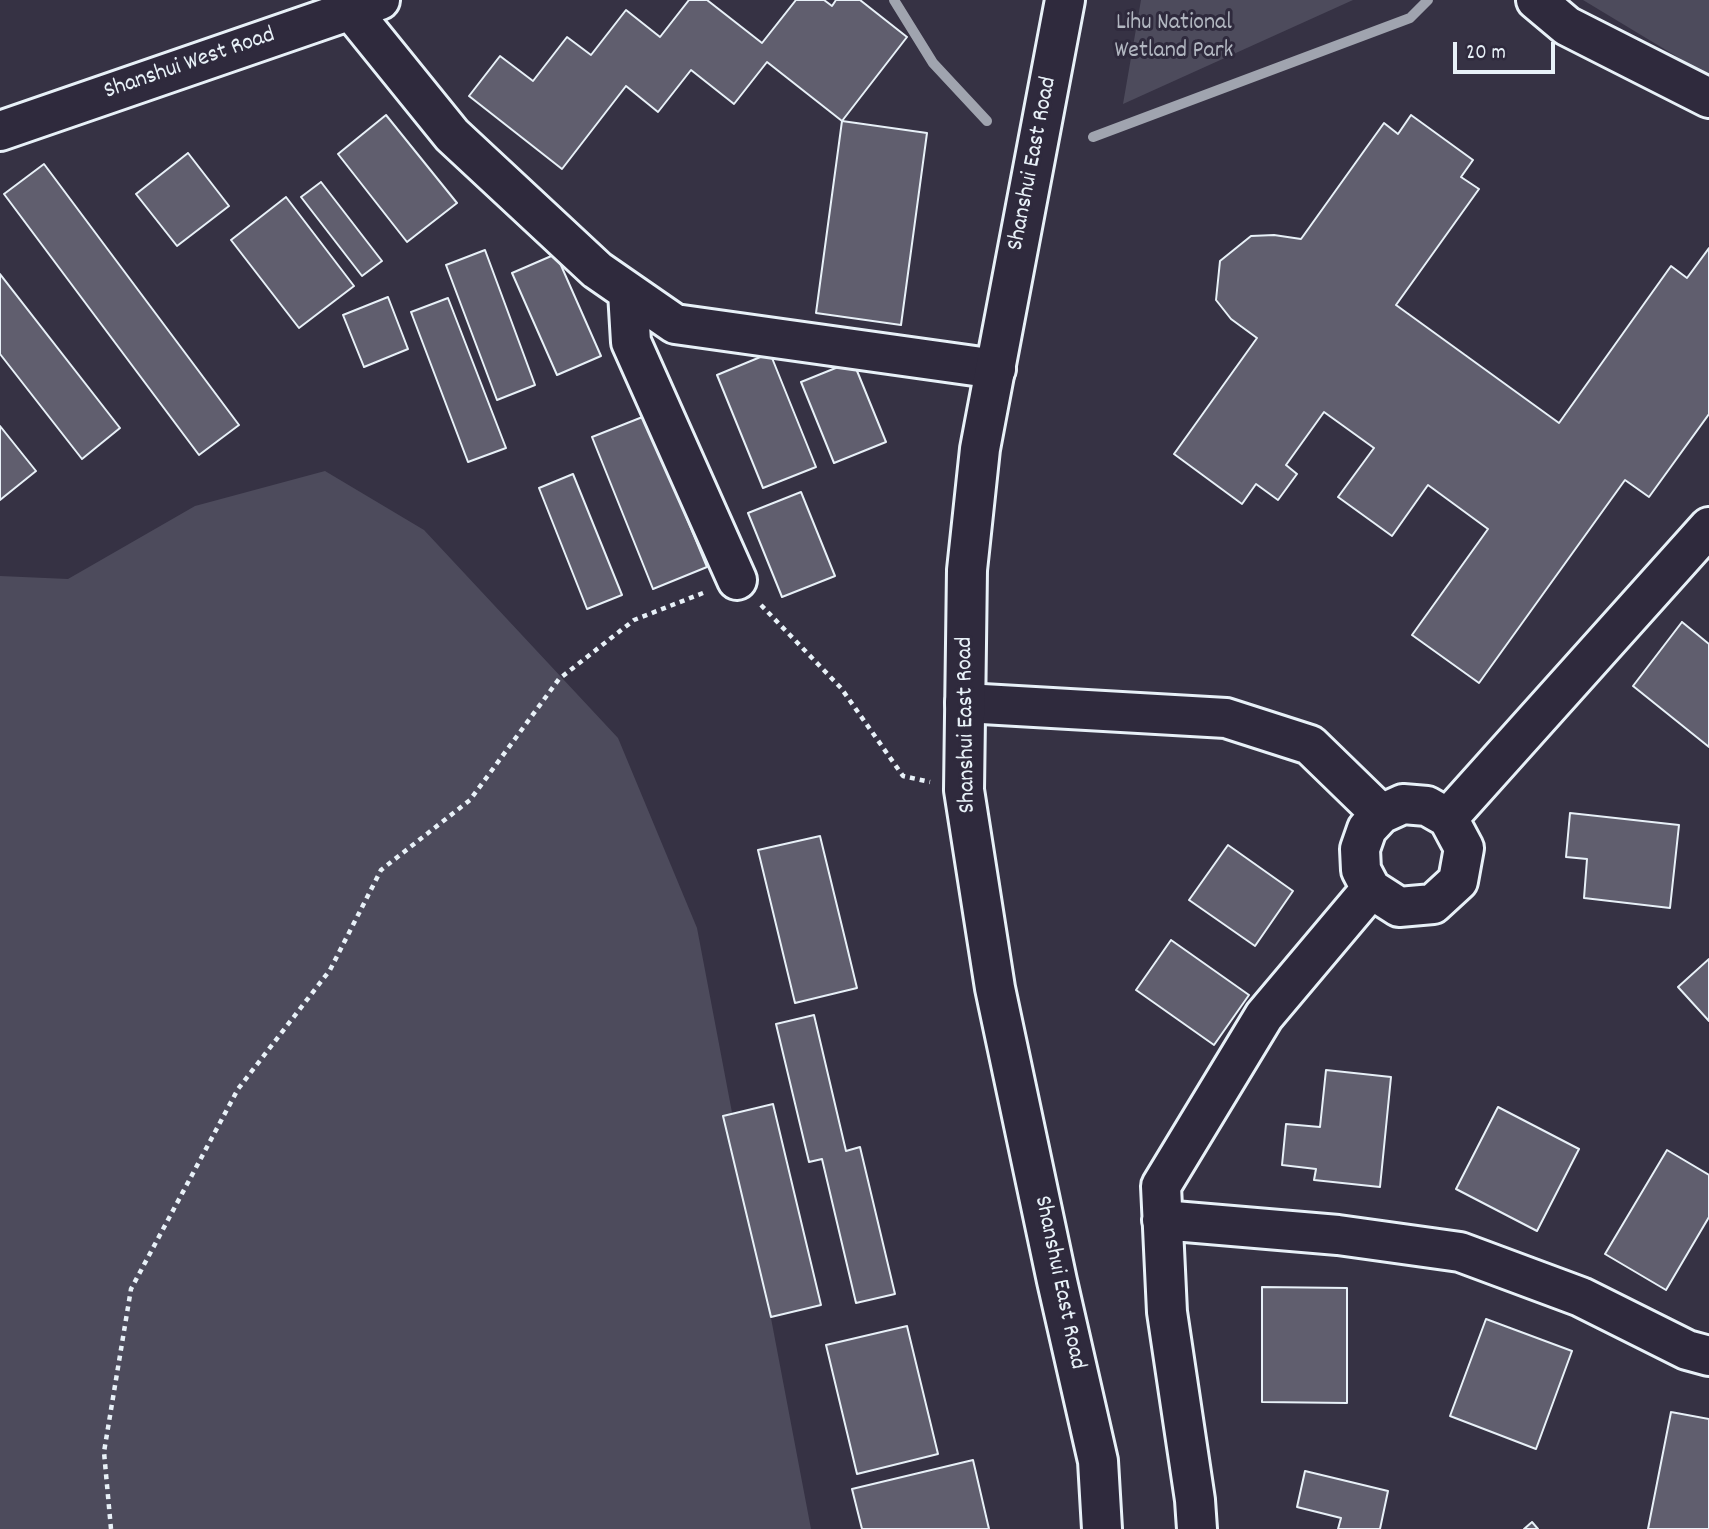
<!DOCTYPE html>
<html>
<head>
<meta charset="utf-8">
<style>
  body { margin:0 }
  #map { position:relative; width:1709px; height:1529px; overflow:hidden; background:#363244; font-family:Dekko,sans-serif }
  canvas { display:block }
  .scale { position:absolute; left:1453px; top:42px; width:102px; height:32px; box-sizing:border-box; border:4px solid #e8f1f8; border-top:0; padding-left:9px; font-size:21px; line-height:24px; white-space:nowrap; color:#e8f1f8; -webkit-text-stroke:5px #2f2a3d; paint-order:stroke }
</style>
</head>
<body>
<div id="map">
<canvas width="1709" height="1529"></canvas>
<div class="scale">20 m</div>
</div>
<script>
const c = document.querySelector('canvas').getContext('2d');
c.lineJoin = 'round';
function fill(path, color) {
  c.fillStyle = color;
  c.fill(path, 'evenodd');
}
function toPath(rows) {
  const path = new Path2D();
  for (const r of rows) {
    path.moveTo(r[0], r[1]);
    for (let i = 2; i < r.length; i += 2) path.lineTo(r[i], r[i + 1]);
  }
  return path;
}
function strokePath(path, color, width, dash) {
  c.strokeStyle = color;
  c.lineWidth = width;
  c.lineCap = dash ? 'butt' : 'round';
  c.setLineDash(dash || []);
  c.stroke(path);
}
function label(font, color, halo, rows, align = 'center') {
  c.font = font + ' Dekko,sans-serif';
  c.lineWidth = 6;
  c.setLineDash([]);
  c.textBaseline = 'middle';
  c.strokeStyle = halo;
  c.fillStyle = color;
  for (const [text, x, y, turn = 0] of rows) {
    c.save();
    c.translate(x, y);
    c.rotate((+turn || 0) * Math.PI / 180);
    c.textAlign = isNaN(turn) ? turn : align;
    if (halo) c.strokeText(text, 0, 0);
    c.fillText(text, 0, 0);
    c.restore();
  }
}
const green = toPath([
  [1141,0,1353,0,1123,104],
  [1583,0,1709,0,1709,76],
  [325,471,424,530,618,738,697,928,811,1529,0,1529,0,576,68,579,195,506]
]);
const stream = toPath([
  [894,0,933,63,987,121],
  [1093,137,1410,18,1428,0]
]);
const building = toPath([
  [689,0,707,0,762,43,796,0,824,0,832,6,836,0,860,0,907,37,842,121,767,62,734,104,691,70,658,112,626,86,562,169,469,96,500,56,533,81,567,37,591,55,626,10,660,37,689,0],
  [386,115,457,203,407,242,338,154,386,115],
  [1411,115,1473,160,1461,177,1479,189,1396,305,1559,423,1671,266,1687,278,1709,248,1709,414,1649,497,1625,480,1479,683,1412,635,1488,529,1428,485,1392,536,1338,497,1374,448,1324,412,1286,465,1297,474,1278,500,1256,484,1242,504,1174,454,1257,338,1231,319,1216,300,1220,261,1251,236,1274,235,1301,239,1384,123,1398,134,1411,115],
  [842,121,927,133,901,325,816,313,842,121],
  [188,153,229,206,177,246,136,194,188,153],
  [44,164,239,425,199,455,4,194,44,164],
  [321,182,382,261,362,276,301,197,321,182],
  [286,197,354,286,299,328,231,240,286,197],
  [485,250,535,385,497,400,446,265,485,250],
  [556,254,601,356,557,375,512,273,556,254],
  [0,274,120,428,82,459,0,354,0,274],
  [388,297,408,349,364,367,343,315,388,297],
  [448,298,506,448,468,462,411,312,448,298],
  [770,353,816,467,763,488,717,375,770,353],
  [853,361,886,442,834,463,801,382,853,361],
  [645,416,707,567,653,589,592,437,645,416],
  [0,426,36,471,0,500,0,426],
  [573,474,622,595,587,609,539,488,573,474],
  [801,492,835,576,782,597,748,513,801,492],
  [1682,622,1709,644,1709,747,1633,686,1682,622],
  [1570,813,1679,825,1670,908,1584,898,1587,859,1566,857,1570,813],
  [820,836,857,988,795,1003,758,850,820,836],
  [1228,845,1293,891,1255,946,1189,900,1228,845],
  [1171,940,1249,995,1214,1045,1136,990,1171,940],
  [1709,959,1709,1021,1678,987,1709,959],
  [814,1015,846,1151,860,1147,895,1294,856,1303,822,1159,809,1162,776,1024,814,1015],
  [1326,1070,1391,1077,1380,1187,1314,1180,1316,1169,1282,1165,1286,1124,1320,1127,1326,1070],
  [773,1104,821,1305,771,1317,723,1116,773,1104],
  [1498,1107,1579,1149,1537,1231,1456,1189,1498,1107],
  [1667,1150,1709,1175,1709,1217,1666,1290,1605,1254,1667,1150],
  [1262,1287,1347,1288,1347,1403,1262,1402,1262,1287],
  [1486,1319,1572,1351,1536,1449,1450,1416,1486,1319],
  [907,1326,938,1454,857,1474,826,1345,907,1326],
  [1671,1412,1709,1419,1709,1529,1648,1529,1671,1412],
  [973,1460,989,1529,862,1529,852,1489,973,1460],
  [1305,1471,1388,1491,1380,1529,1338,1529,1341,1518,1297,1507,1305,1471],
  [1532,1522,1538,1529,1524,1529,1532,1522]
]);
const path = toPath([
  [761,605,841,688,903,776,930,782],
  [111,1529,104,1452,131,1289,238,1089,330,970,381,870,470,800,559,679,634,620,703,593]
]);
const minor = toPath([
  [1536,0,1567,26,1709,98],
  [350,9,452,135,597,270,675,324,996,369],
  [0,131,380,0],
  [628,292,631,342,737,580],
  [965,703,1226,718,1310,745,1381,814],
  [1403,804,1427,806,1448,818,1464,848,1458,881,1433,904,1399,907,1371,889,1361,870,1360,849,1367,829,1381,814,1403,804],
  [1448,818,1709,527],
  [1162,1220,1338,1235,1460,1252,1581,1297,1687,1350,1709,1356],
  [1197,1529,1195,1500,1167,1312,1161,1186,1264,1016,1371,889]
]);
const highway = toPath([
  [1065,0,980,449,967,570,964,790,995,988,1057,1281,1098,1461,1102,1529]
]);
const parkNames = [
  ["Lihu National",1174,25],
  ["Wetland Park",1174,53]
];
const streetNames = [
  ["Shanshui West Road",190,65,-19],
  ["Shanshui East Road",1034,164,-79],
  ["Shanshui East Road",968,725,-91],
  ["Shanshui East Road",1058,1283,78]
];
fill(green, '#4d4b5c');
strokePath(stream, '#a0a4af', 10);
fill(building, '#605e6e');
strokePath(building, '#e8f1f8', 2);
strokePath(minor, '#e8f1f8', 44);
strokePath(highway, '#e8f1f8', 44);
strokePath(path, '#e8f1f8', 4.5, [5, 5]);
strokePath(minor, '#2f2a3d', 38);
strokePath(highway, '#2f2a3d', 38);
label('24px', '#b2b7c1', '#2f2a3d', parkNames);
label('24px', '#e8f1f8', '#2f2a3d', streetNames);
</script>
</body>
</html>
